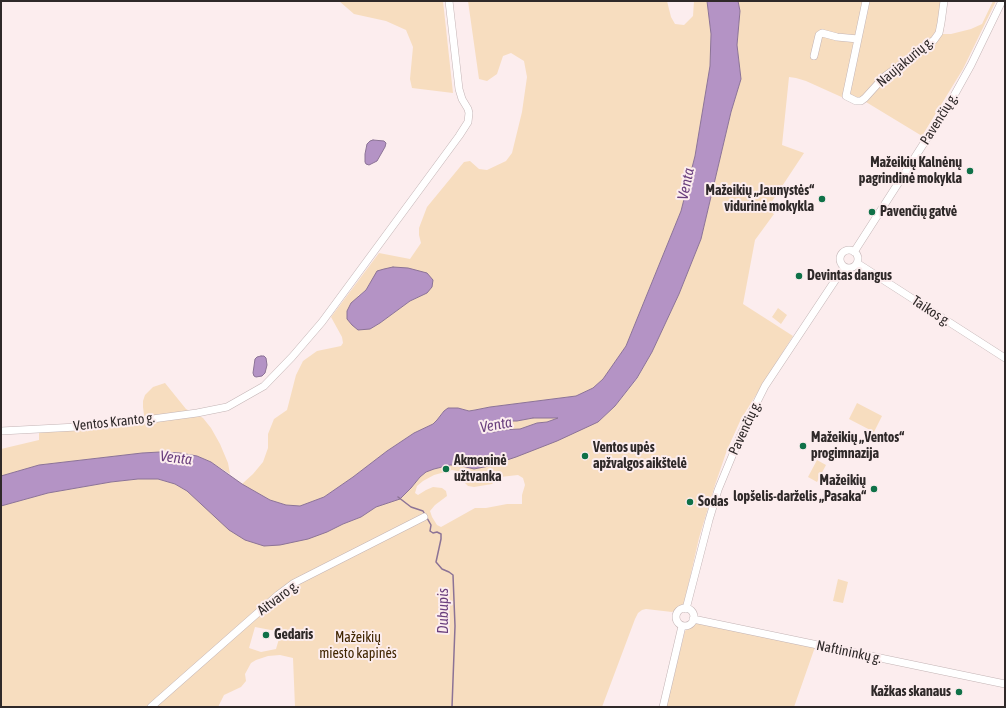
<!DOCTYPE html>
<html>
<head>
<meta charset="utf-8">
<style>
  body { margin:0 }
  #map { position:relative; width:1006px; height:708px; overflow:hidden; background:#fcedee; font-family:"Asap Condensed",sans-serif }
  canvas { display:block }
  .frame { position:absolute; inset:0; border:2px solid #2f2929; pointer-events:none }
</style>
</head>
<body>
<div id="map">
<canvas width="1006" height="708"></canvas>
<div class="frame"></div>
</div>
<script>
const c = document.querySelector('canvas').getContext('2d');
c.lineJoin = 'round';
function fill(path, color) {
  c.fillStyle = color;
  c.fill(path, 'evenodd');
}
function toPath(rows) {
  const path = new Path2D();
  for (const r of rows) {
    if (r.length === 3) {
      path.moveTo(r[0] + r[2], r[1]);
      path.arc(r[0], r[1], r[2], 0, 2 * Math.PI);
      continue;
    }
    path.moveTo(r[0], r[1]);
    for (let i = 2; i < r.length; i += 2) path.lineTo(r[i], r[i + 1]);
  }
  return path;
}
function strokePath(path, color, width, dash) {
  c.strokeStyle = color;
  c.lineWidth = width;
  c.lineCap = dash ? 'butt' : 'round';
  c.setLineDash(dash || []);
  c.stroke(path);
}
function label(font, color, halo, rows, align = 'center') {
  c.font = font + ' "Asap Condensed",sans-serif';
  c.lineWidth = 4;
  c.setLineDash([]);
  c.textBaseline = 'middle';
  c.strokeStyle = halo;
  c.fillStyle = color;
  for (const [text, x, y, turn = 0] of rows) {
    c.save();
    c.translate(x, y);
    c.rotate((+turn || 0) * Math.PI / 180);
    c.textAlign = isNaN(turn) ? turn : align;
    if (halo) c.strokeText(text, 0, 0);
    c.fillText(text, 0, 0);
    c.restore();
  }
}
const green = toPath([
  [339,1,443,1,453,93,412,88,410,79,413,47,406,30,386,21,354,14],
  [468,1,667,1,671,17,675,24,684,25,693,16,694,1,707,1,711,34,710,66,695,156,681,211,626,346,603,379,593,388,576,396,490,407,475,410,469,411,458,408,453,408,444,411,437,420,433,424,414,433,387,451,353,477,324,497,300,506,286,505,270,500,242,484,253,474,263,462,268,448,268,434,274,419,287,410,296,375,303,361,317,351,341,346,343,343,342,337,331,317,379,253,410,259,421,243,419,235,419,228,427,207,464,162,470,161,479,169,487,170,506,161,512,153,522,112,527,77,524,61,511,53,503,56,497,74,487,81,479,79],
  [370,283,427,293,410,301,380,323,370,329,358,296,366,290],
  [738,1,947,1,943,34,951,34,971,29,982,24,993,1,996,1,963,69,922,136,866,102,857,104,806,81,796,78,789,77,782,145,804,153,767,209,774,214,755,240,743,304,793,336,741,419,727,450,715,485,699,538,684,604,679,606,674,611,672,612,646,609,642,610,638,613,635,619,602,707,295,707,293,658,280,655,268,656,256,660,251,663,245,674,246,681,241,687,224,695,218,707,1,707,1,506,48,493,111,482,138,479,158,479,175,484,187,491,201,503,327,532,343,524,361,517,376,507,399,499,411,488,420,477,426,472,434,469,450,465,458,465,474,469,489,466,598,422,615,406,637,379,652,352,679,294,701,239,731,112,741,79,737,45,740,11],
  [452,470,457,471,461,474,464,482,468,486,474,487,492,484,494,482,497,478,500,477,518,475,523,478,525,485,522,495,522,504,507,504,486,508,475,508,441,527,437,525,432,517,430,511,435,505,447,496,446,491,442,488,433,487,426,490,418,495,415,493,417,486,423,481,434,475],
  [255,627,281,632,276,649,261,652,249,648],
  [778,308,787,315,781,324,772,317],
  [165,383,186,409,203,418,211,428,220,444,228,463,230,474,211,462,197,456,180,453,160,452,142,453,39,465,1,476,1,449,39,440,39,431,145,423,143,407,143,401,145,395,153,387],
  [857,403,882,416,874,432,849,419],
  [533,418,559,418,547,422,537,423,520,429,501,430,494,432,489,432,488,431,489,428,492,426,505,421,517,421],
  [817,460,826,465,817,482,808,477],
  [838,579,848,582,843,603,833,601],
  [698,622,815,647,794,707,666,707,685,631,694,623]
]);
const water = toPath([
  [707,1,738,1,740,11,737,45,741,79,731,112,701,239,679,294,652,352,637,378,615,406,598,422,557,441,516,457,489,466,474,469,458,465,450,465,434,469,426,472,420,477,411,488,400,499,376,507,361,517,343,524,327,532,308,539,280,545,264,546,245,540,229,530,187,491,175,484,158,479,138,479,111,482,48,493,1,506,1,476,39,465,142,453,160,452,180,453,197,456,211,462,242,484,270,500,286,505,300,506,324,497,353,477,387,451,414,433,433,424,437,420,444,411,448,408,458,408,469,411,475,410,490,407,576,396,593,388,603,379,626,346,681,211,695,156,710,66,711,34,707,1],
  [533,418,558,418,547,422,537,423,520,429,501,430,494,432,489,432,488,431,489,428,492,426,505,421,517,421,533,418],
  [373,140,384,141,386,143,385,147,377,161,369,165,366,164,365,162,365,154,367,144,370,141,373,140],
  [393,267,408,268,427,273,433,280,432,287,427,293,410,301,380,323,370,329,358,330,352,325,347,319,347,311,351,303,366,290,377,271,384,269,393,267],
  [261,356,264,356,266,358,267,365,265,373,262,376,256,377,254,376,253,373,255,359,257,357,261,356]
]);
const stream = toPath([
  [398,497,411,507,423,511,431,525,430,531,433,533,437,532,441,534,441,539,436,562,442,569,449,572,453,575,455,626,452,707]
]);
const minor = toPath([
  [866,1,846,96,856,101,861,101,865,98,884,77,934,40,939,33,941,23,944,1],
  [814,56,819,35,822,33,837,37,858,39],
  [849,259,9],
  [854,252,951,101,971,65,1002,1],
  [857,263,1005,358],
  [1,431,77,427,130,422,197,413,227,407,264,386,292,357,322,322,459,136,468,122,469,113,468,109,462,99,459,89,449,1],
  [685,617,9],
  [686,609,709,520,718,490,742,432,765,386,844,267],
  [693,619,1005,684],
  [151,707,278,595,294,583,424,517],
  [663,707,682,626]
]);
const markers = [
  [970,171,4,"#0f7148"],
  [822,199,4,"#0f7148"],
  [872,212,4,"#0f7148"],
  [799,276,4,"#0f7148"],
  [803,446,4,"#0f7148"],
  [585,456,4,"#0f7148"],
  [446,469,4,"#0f7148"],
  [874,489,4,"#0f7148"],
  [690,502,4,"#0f7148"],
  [266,635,4,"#0f7148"],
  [959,692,4,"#0f7148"]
];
const streetNames = [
  ["Naujakurių g.",905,62,-40],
  ["Pavenčių g.",939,119,-58],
  ["Taikos g.",931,311,33],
  ["Ventos Kranto g.",114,422,-6],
  ["Pavenčių g.",745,428,-65],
  ["Aitvaro g.",278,598,-37],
  ["Naftininkų g.",849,652,12]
];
const poiNames = [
  ["Mažeikių Kalnėnų",962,163,"right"],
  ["pagrindinė mokykla",962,179,"right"],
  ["Mažeikių „Jaunystės“",814,191,"right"],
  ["vidurinė mokykla",814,207,"right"],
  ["Pavenčių gatvė",880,212],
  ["Devintas dangus",807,276],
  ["Mažeikių „Ventos“",811,438],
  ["progimnazija",811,454],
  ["Ventos upės",593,448],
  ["apžvalgos aikštelė",593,464],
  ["Akmeninė",454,461],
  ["užtvanka",454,477],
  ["Mažeikių",866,481,"right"],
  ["lopšelis-darželis „Pasaka“",866,497,"right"],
  ["Sodas",698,502],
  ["Gedaris",274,635],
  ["Kažkas skanaus",951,692,"right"]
];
const parkNames = [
  ["Mažeikių",358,638],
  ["miesto kapinės",358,654]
];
const waterNames = [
  ["Venta",686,184,-78],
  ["Venta",496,425,-10],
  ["Venta",176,458,7],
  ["Dubupis",443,611,-90]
];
fill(green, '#f7ddbf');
fill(water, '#b493c5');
strokePath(water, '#8c7396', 1);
strokePath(stream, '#8c7396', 1.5);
strokePath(minor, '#c3b4b5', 8);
strokePath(minor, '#fff', 7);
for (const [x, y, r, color] of markers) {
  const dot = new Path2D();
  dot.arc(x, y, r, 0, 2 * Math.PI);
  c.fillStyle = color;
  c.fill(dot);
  strokePath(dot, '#fcedee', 1.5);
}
label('14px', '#2f2929', '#fcedee', streetNames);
label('bold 14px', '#2f2929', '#fcedee', poiNames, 'left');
label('14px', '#402500', '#fcedee', parkNames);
label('italic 15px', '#6a3f7e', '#fcedee', waterNames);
</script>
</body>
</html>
